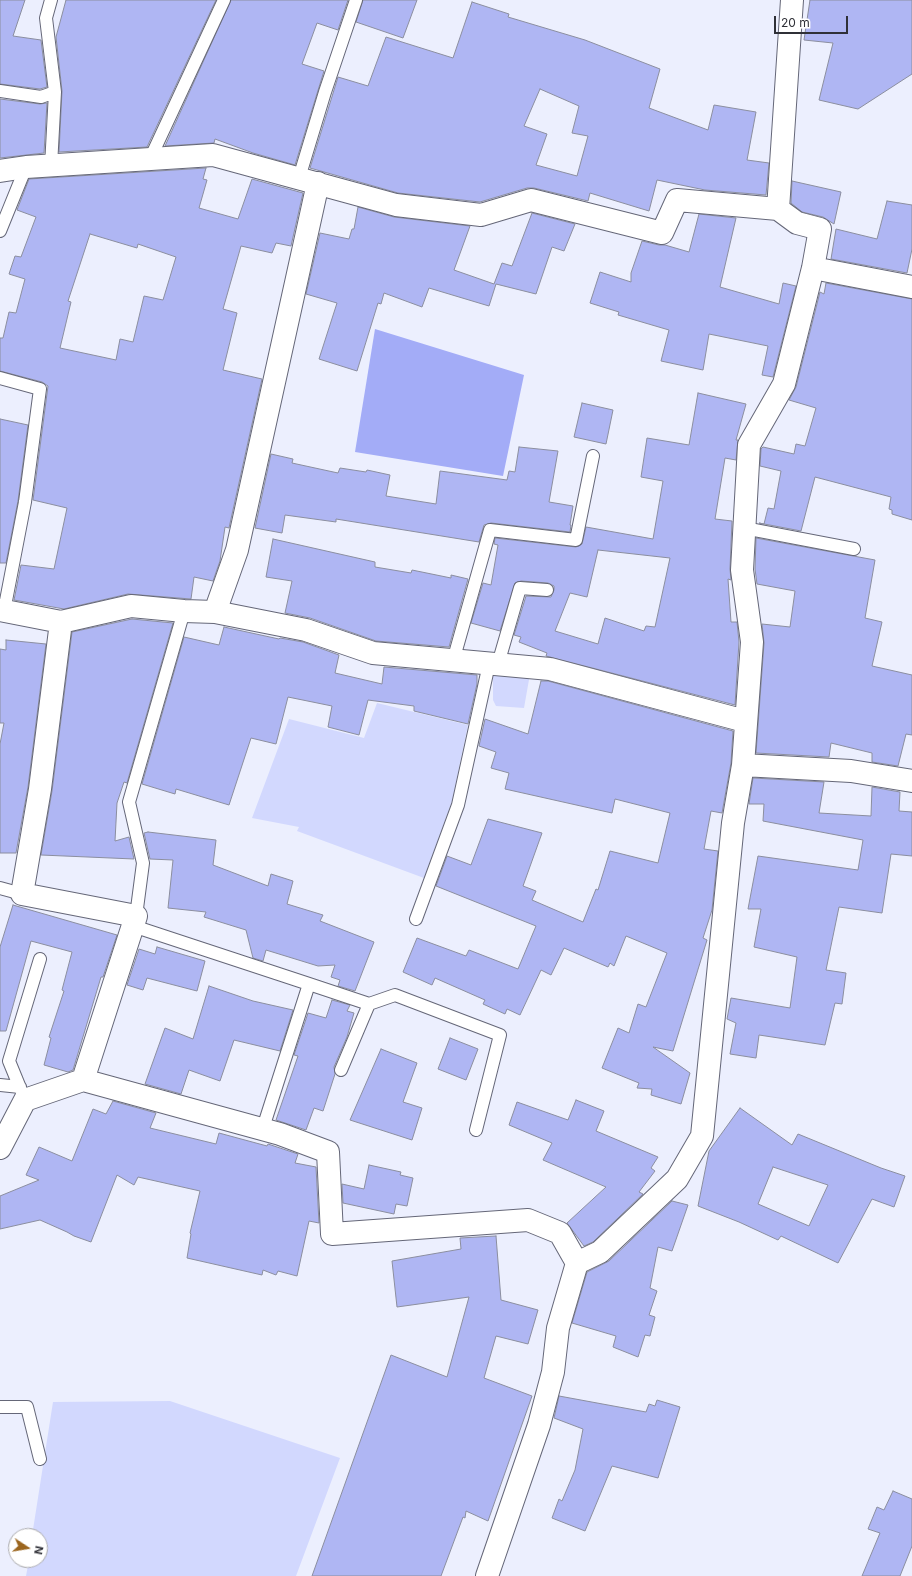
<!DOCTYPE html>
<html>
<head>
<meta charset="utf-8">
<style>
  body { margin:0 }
  #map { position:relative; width:912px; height:1576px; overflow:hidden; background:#eceffe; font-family:Inter,sans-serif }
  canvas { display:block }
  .north { position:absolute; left:8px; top:1528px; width:40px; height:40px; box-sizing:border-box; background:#fff; border:1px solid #acacaf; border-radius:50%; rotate:102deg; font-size:11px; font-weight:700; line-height:16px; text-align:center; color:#2f3037 }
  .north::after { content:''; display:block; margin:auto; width:14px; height:18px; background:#9b651e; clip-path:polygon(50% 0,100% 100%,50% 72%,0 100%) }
  .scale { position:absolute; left:774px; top:16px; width:74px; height:18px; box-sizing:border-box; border:2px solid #2f3037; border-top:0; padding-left:5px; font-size:12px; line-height:14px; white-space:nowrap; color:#2f3037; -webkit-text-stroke:3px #fff; paint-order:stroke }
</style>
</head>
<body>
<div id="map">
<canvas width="912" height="1576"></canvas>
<div class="north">N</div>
<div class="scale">20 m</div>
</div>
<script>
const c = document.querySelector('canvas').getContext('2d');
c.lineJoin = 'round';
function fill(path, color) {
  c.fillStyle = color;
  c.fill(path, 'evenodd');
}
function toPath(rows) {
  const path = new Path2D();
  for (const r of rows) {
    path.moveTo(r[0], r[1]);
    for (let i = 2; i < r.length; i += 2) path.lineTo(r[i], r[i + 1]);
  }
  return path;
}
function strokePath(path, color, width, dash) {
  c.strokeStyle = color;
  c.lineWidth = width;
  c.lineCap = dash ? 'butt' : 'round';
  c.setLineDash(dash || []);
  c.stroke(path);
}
const green = toPath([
  [493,670,530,674,524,708,496,706,493,700],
  [377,703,468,725,452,801,424,878,297,831,299,827,252,818,289,719,364,738],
  [170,1401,340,1458,296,1576,26,1576,29,1560,40,1560,40,1536,32,1536,53,1402]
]);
const forest = toPath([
  [375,329,524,375,503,476,355,452]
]);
const building = toPath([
  [0,0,25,0,13,36,41,40,47,87,40,89,0,84,0,0],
  [66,0,216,0,147,147,59,152,62,91,56,37,66,0],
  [231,0,348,0,338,30,317,23,302,64,324,71,295,165,253,153,215,139,214,143,165,146,231,0],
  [363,0,417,0,403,38,356,22,363,0],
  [810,0,912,0,912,74,858,109,819,100,833,43,804,40,810,0],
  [472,2,509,14,508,17,585,40,660,69,649,108,708,130,714,105,756,112,747,160,769,163,766,195,705,190,657,180,649,211,590,193,588,201,534,188,527,188,480,202,398,193,310,168,338,77,368,86,386,37,453,58,472,2],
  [540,89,579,106,572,133,588,136,577,176,536,165,547,134,524,126,540,89],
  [0,99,40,104,47,103,44,153,0,158,0,99],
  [206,168,203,179,207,180,199,208,238,219,252,179,303,193,291,246,276,243,272,253,241,246,223,309,237,313,223,370,262,379,229,528,225,527,220,561,213,581,194,577,191,599,128,594,64,609,14,600,21,565,54,569,67,508,33,500,48,386,42,382,0,371,0,338,3,338,9,312,16,313,25,279,9,274,15,256,21,257,36,217,17,210,29,179,206,168],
  [90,234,137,248,138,244,176,257,163,300,144,296,133,342,120,339,116,360,60,348,71,302,68,301,90,234],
  [792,181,841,192,834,224,823,217,802,212,791,203,792,181],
  [887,201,912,205,912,249,907,273,831,259,836,229,877,239,887,201],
  [358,207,394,217,470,226,454,270,494,284,502,263,512,266,532,213,575,224,564,251,552,247,536,294,496,284,489,306,429,288,422,307,384,293,381,304,378,303,357,371,319,359,337,303,306,294,320,233,349,239,352,229,354,229,358,207],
  [699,214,736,218,720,287,779,304,783,283,796,286,773,377,762,375,768,346,709,334,703,370,661,361,669,330,618,315,619,312,590,303,600,272,631,282,631,273,642,241,659,245,665,245,689,252,699,214],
  [826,283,912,299,912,520,892,514,892,510,889,509,891,497,815,477,801,531,759,523,764,524,768,508,774,509,781,471,760,466,761,449,763,447,794,454,796,444,805,446,816,408,789,400,796,387,820,292,824,294,826,283],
  [698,393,746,404,736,440,738,440,736,460,725,458,715,519,732,521,730,569,731,580,728,579,731,622,737,622,739,642,735,705,546,656,547,653,519,642,521,637,514,635,526,596,551,597,554,590,554,586,548,583,521,581,515,583,500,631,471,623,483,583,491,585,498,545,494,544,495,538,576,547,582,544,586,527,653,539,663,481,641,477,647,438,689,445,698,393],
  [598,550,670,558,655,627,646,626,644,631,605,618,598,644,555,631,570,593,587,597,598,550],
  [582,403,613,410,606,444,574,437,582,403],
  [0,419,28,425,18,501,6,563,0,563,0,419],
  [519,447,558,451,549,502,573,506,570,525,571,525,570,532,491,523,484,525,479,542,336,519,336,522,285,515,282,533,255,528,271,454,293,459,292,463,338,473,340,468,366,472,367,470,390,475,386,496,436,504,440,471,507,480,509,471,515,472,519,447],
  [756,538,875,560,865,618,882,622,872,666,912,675,912,735,906,734,898,766,872,762,872,753,831,743,829,757,756,753,764,643,762,624,790,627,795,591,757,584,755,569,756,538],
  [273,539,375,562,375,567,411,573,412,570,451,578,451,575,468,579,449,647,376,641,310,618,285,613,292,581,266,577,273,539],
  [132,619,173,623,127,783,124,782,117,803,115,841,129,837,134,859,41,855,52,791,72,632,132,619],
  [224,627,279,639,280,638,303,642,339,655,335,673,382,684,384,667,477,675,477,684,468,724,414,711,414,706,368,700,359,735,328,727,332,706,288,697,276,744,251,738,229,805,176,789,175,794,142,784,184,637,219,645,224,627],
  [6,640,46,644,28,787,16,853,0,853,0,744,4,723,0,723,0,649,6,650,6,640],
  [541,681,548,681,733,731,731,763,722,813,711,811,704,849,718,851,712,910,703,938,707,940,673,1051,653,1047,690,1073,681,1104,651,1095,652,1089,637,1088,639,1083,602,1068,618,1028,629,1033,638,1004,646,1007,667,953,626,936,614,966,610,963,608,967,564,948,551,975,541,970,520,1015,507,1009,505,1014,483,1004,485,1000,435,978,432,985,403,972,417,938,466,956,469,950,518,969,536,926,436,886,447,856,471,865,488,819,542,833,523,886,536,891,532,900,583,922,596,889,598,890,610,851,658,863,670,813,615,799,612,813,505,789,509,773,491,768,496,752,479,746,485,719,528,734,541,681],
  [753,778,824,782,819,813,871,816,872,787,900,792,899,811,912,812,912,856,891,854,882,913,839,907,826,970,846,973,842,1004,835,1003,825,1045,759,1035,756,1058,730,1054,736,1023,727,1019,731,998,790,1008,797,957,754,947,761,909,748,909,758,856,858,870,863,840,763,821,764,804,749,804,753,778],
  [148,832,216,840,213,865,268,886,271,874,293,881,287,904,323,915,320,921,374,942,355,991,338,986,340,980,331,977,335,965,318,966,266,950,263,961,253,958,246,930,204,917,206,912,168,908,173,860,150,859,144,833,148,832],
  [13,905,117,935,103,977,101,977,73,1070,68,1072,44,1065,51,1038,49,1037,64,991,62,990,72,952,31,941,6,1031,0,1031,0,947,13,905],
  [157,947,205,961,197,991,147,978,143,990,127,985,139,949,155,954,157,947],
  [209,986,253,1001,293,1010,280,1051,234,1040,220,1081,189,1070,181,1094,145,1084,165,1028,193,1039,209,986],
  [332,1000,350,1005,347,1011,354,1013,347,1037,334,1067,335,1074,323,1111,314,1108,306,1130,276,1120,298,1056,294,1055,308,1013,326,1018,332,1000],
  [450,1038,478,1049,466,1080,438,1069,450,1038],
  [381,1049,417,1063,403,1102,422,1108,412,1140,350,1120,381,1049],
  [576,1100,604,1111,596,1131,658,1157,651,1168,655,1171,639,1192,643,1194,593,1242,584,1246,567,1223,606,1187,543,1160,552,1143,509,1125,517,1102,568,1120,576,1100],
  [113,1101,156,1113,150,1128,216,1144,219,1133,267,1146,268,1144,298,1154,295,1163,316,1167,319,1223,309,1221,297,1276,278,1271,276,1275,263,1270,262,1275,187,1258,191,1234,190,1233,200,1191,138,1177,134,1185,117,1175,91,1242,74,1236,67,1232,40,1220,0,1229,0,1196,39,1180,26,1175,39,1147,72,1161,93,1109,106,1114,113,1101],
  [740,1108,792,1145,798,1134,881,1168,905,1176,894,1207,872,1199,838,1263,781,1236,778,1240,739,1222,698,1206,709,1151,740,1108],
  [773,1167,828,1185,809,1226,758,1204,773,1167],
  [369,1165,401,1172,400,1175,413,1178,407,1206,396,1204,394,1214,343,1203,342,1184,364,1189,369,1165],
  [672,1201,688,1205,672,1251,658,1247,650,1288,657,1291,649,1315,655,1317,650,1336,645,1335,638,1357,613,1347,616,1336,572,1323,587,1272,609,1261,672,1201],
  [496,1236,501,1300,538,1310,528,1344,496,1336,484,1378,532,1396,488,1521,466,1511,465,1518,463,1517,441,1576,312,1576,391,1355,447,1377,469,1297,397,1307,392,1261,461,1249,460,1238,496,1236],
  [559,1396,646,1412,649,1404,655,1406,657,1400,680,1407,658,1478,612,1466,585,1531,552,1518,559,1499,562,1501,575,1470,583,1429,554,1418,559,1396],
  [893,1491,912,1499,912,1546,900,1576,862,1576,880,1533,868,1529,877,1507,884,1510,893,1491]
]);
const lane = toPath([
  [0,91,41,97,55,92],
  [150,159,224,0],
  [51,166,55,92,46,18,51,0],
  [299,178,325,92,356,0],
  [0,231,26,167],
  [0,378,40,389,25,502,4,611],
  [744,528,854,549],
  [453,661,490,530,576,540,593,456],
  [498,664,520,588,547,590],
  [0,888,22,894],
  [136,916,143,863,129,802,184,611],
  [416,919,458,805,489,664],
  [133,926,309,984,262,1131],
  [309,984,369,1004,395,995,500,1035,476,1130],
  [341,1070,369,1004],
  [0,1085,20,1087],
  [25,1100,9,1061,40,959],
  [0,1407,27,1407,40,1459]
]);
const street = toPath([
  [0,171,26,167,213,155,396,205,481,215,531,200,662,233,677,200,778,209,797,223,820,229,813,268,784,384,749,445,742,570,752,642,743,765,733,823,702,1136,677,1179,600,1252,577,1263],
  [778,209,792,0],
  [813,268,912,287],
  [0,610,61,622,131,606,184,611,215,612,306,630,373,653,550,669,745,721],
  [215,612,237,550,318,183],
  [61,622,40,789,22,894,136,916,83,1080],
  [743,765,851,771,912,781],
  [0,1148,25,1100,83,1080,280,1134,328,1152,332,1234,528,1220,560,1233,577,1263,558,1328,553,1372,539,1425,487,1576]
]);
fill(green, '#d2d8fe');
fill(forest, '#a3acf7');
fill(building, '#afb6f3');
strokePath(building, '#8b8e9f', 1);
strokePath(lane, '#656778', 14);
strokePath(street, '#656778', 24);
strokePath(lane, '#fff', 12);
strokePath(street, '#fff', 22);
</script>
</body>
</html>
